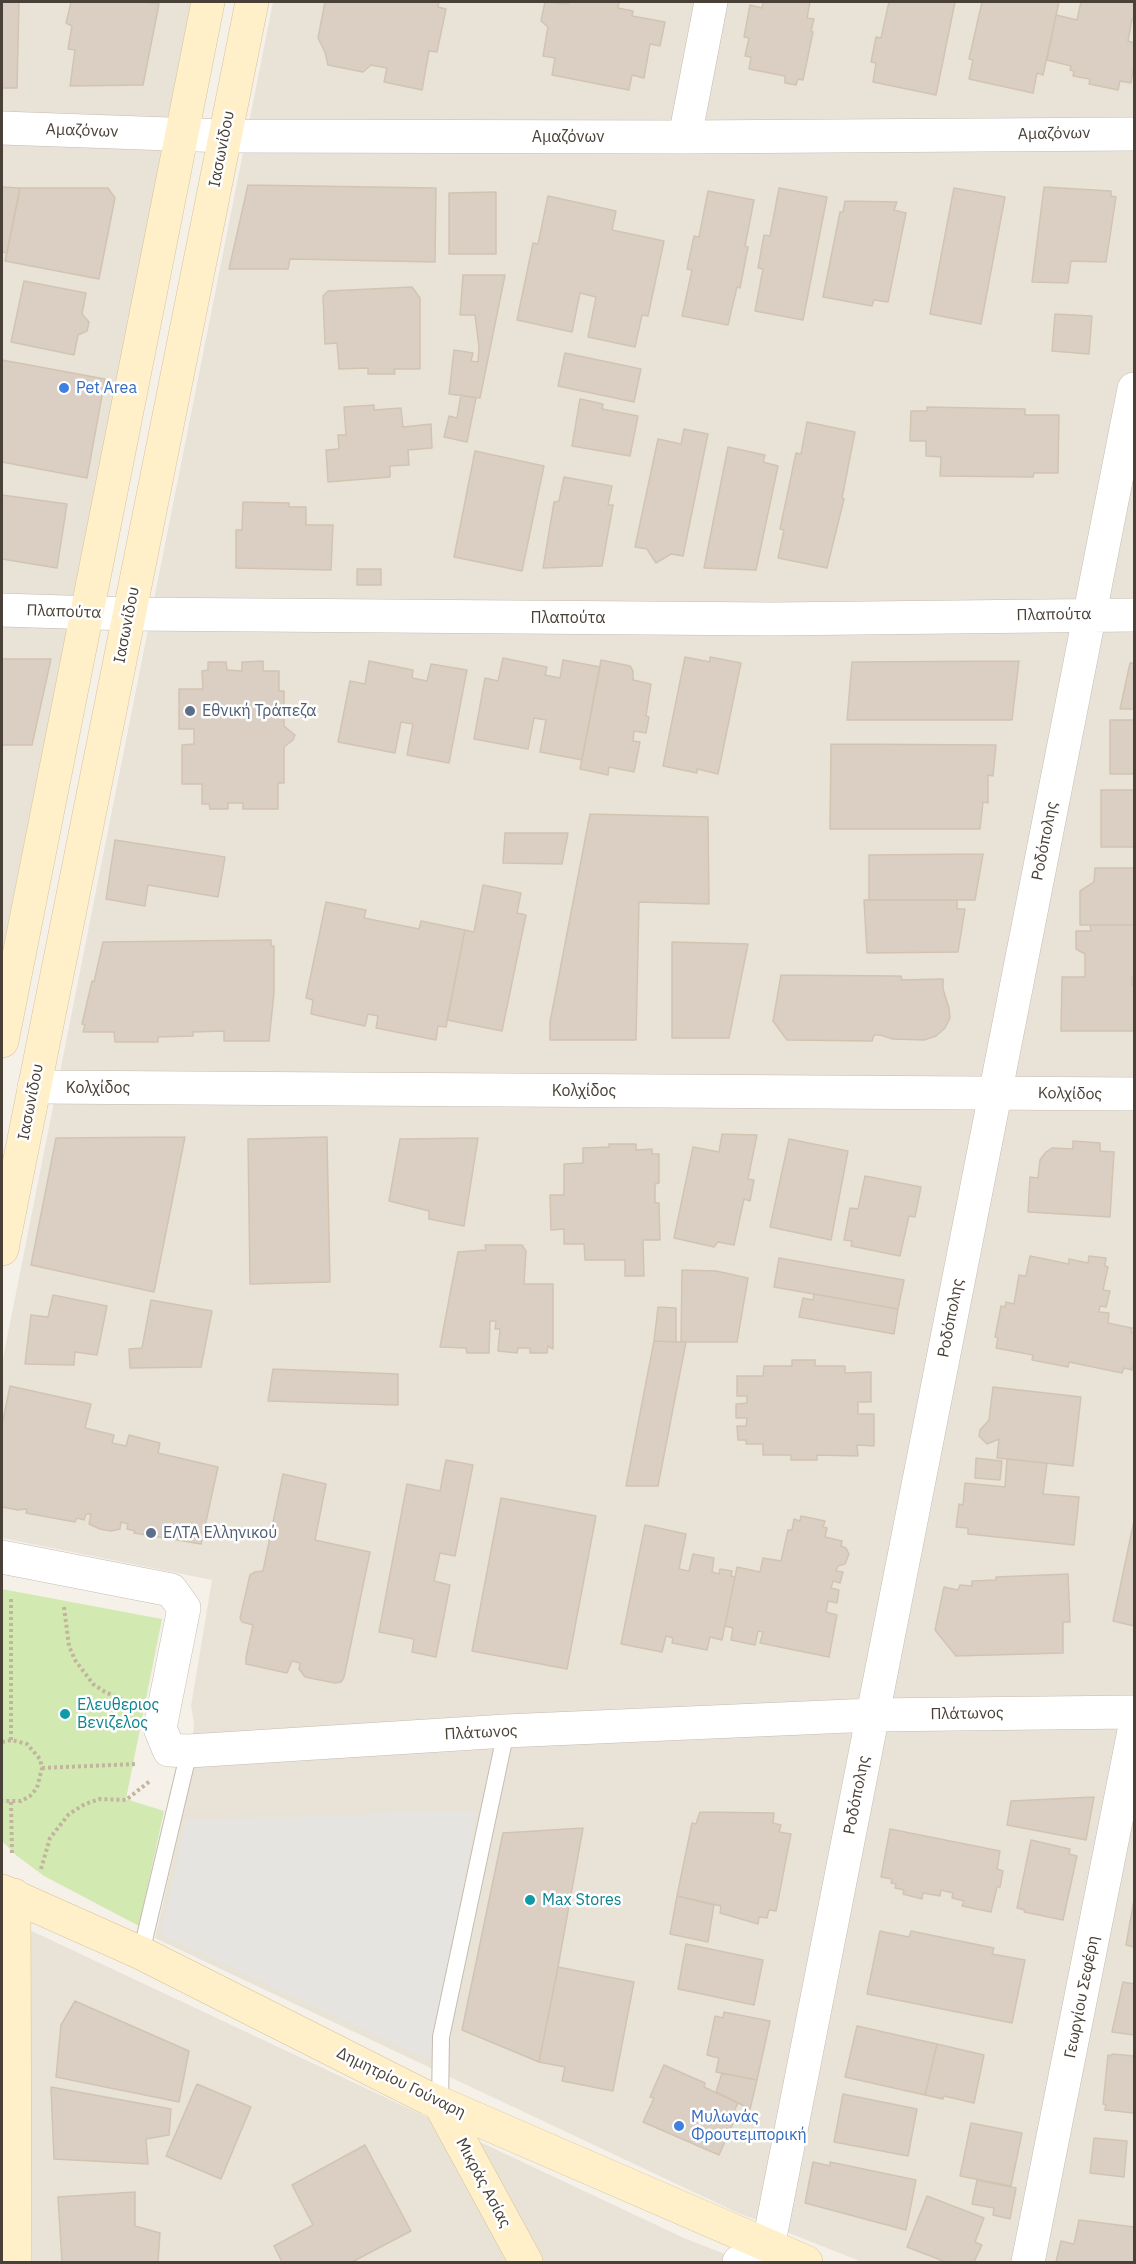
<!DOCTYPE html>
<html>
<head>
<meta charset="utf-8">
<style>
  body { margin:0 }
  #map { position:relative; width:1136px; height:2264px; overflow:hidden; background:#f5f1e9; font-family:"IBM Plex Sans",sans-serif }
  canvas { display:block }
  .frame { position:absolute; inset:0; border:3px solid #494137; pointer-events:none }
</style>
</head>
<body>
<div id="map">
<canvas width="1136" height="2264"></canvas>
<div class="frame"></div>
</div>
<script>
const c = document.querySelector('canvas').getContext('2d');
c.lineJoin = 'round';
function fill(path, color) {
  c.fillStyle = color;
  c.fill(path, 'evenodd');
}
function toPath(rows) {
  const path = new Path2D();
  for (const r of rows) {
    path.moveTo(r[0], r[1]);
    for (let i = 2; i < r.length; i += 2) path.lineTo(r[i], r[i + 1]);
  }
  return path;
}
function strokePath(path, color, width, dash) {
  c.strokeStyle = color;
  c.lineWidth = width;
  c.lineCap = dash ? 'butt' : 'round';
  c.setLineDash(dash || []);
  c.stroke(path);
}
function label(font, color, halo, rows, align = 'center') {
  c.font = font + ' "IBM Plex Sans",sans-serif';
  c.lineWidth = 5;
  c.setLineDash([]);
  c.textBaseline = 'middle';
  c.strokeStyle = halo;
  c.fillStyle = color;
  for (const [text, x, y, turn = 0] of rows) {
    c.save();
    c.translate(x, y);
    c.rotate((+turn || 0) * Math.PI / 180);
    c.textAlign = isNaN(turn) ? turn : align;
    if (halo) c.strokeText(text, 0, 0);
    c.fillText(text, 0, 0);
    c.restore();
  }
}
const residential = toPath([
  [2,2,194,2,2,954],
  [273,2,1134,2,1134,2262,862,2262,736,2212,155,1938,187,1797,194,1723,191,1706,212,1580,2,1538,2,1363],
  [2,1917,684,2238,745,2262,2,2262]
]);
const green = toPath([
  [2,1589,162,1619,126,1799,164,1811,139,1926,44,1876,17,1856,2,1841]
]);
const parking = toPath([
  [477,1811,430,2060,161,1934,187,1820]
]);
const building = toPath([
  [2,2,19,2,17,88,2,88,2,2],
  [71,2,144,2,159,4,143,85,70,86,75,50,68,49,72,26,66,23,71,2],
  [325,2,439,2,438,7,446,9,437,52,429,51,422,90,384,82,387,68,371,65,363,72,328,65,325,52,318,38,325,2],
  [545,2,568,4,569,2,619,2,618,8,633,11,632,16,665,22,660,46,650,44,644,78,632,75,629,90,552,75,555,58,543,56,548,27,541,21,545,2],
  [763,2,810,2,807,18,814,19,811,31,813,32,803,80,798,79,796,85,785,83,785,76,749,69,751,57,745,56,749,38,744,37,750,5,762,8,763,2],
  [889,2,955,2,936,95,873,82,876,63,871,62,876,37,881,38,889,2],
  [982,2,1059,2,1043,75,1037,73,1033,93,969,79,973,60,969,59,982,2],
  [1081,2,1134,2,1134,20,1132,19,1128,41,1134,43,1134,64,1131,83,1120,81,1118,90,1089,84,1090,79,1073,76,1074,71,1070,70,1071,66,1047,60,1056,15,1077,20,1081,2],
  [248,185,436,188,435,262,290,259,288,269,229,269,248,185],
  [2,187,20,188,7,253,2,252,2,187],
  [1044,187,1111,191,1111,196,1116,197,1106,262,1071,261,1068,283,1032,282,1044,187],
  [20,188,108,188,115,198,99,279,5,261,20,188],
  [779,188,827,197,803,320,755,311,763,269,758,268,764,235,770,236,779,188],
  [954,188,1005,197,981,324,930,314,954,188],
  [708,191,754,200,745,246,748,247,740,288,737,287,728,325,682,316,692,270,687,269,694,236,699,237,708,191],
  [496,192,496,254,449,254,449,193,496,192],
  [548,196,616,211,612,230,664,241,648,316,642,315,635,347,588,337,596,297,580,293,572,332,517,320,533,243,538,244,548,196],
  [845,201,897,202,894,210,906,213,888,302,874,300,872,306,823,297,840,212,843,212,845,201],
  [463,275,505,275,480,398,449,394,454,350,473,353,471,361,478,362,479,347,475,315,460,315,463,275],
  [24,281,86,293,82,314,89,322,87,331,78,335,74,355,11,342,24,281],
  [412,287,420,298,420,369,394,369,395,374,368,374,368,368,339,369,337,343,325,344,323,296,328,291,412,287],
  [1055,314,1092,316,1089,354,1052,351,1055,314],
  [565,353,641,369,634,402,558,386,565,353],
  [2,360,105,379,87,478,2,462,2,360],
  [461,395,476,398,467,442,444,437,449,416,457,418,461,395],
  [580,399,603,404,602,409,638,416,630,456,572,446,580,399],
  [374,405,374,410,401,408,403,427,431,424,432,448,408,450,409,465,390,466,390,477,328,482,326,450,339,449,338,435,346,435,344,407,374,405],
  [927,407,1025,409,1025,415,1059,415,1058,473,1034,473,1033,477,940,476,941,457,926,456,926,441,910,441,911,411,927,411,927,407],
  [807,422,855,432,842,498,844,499,827,568,778,558,784,530,780,529,796,453,801,454,807,422],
  [684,429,708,434,683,556,671,554,656,563,647,549,635,547,658,439,681,444,684,429],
  [728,447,765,455,763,462,778,466,756,570,704,568,728,447],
  [475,451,544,466,522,571,454,557,475,451],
  [564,477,612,486,608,505,613,505,602,566,543,568,554,502,559,501,564,477],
  [2,495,67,504,57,568,2,559,2,495],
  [243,502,289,503,289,507,306,507,306,525,333,525,331,570,236,568,236,530,242,530,243,502],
  [357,569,381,569,381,585,357,585,357,569],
  [685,657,710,662,710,657,741,663,718,774,697,769,697,773,663,766,685,657],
  [503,658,547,667,545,675,560,678,563,660,600,667,582,760,540,752,546,720,534,718,528,749,474,739,485,678,498,681,503,658],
  [2,659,51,659,32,745,2,745,2,659],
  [601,660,630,666,633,671,633,680,651,684,646,716,649,717,646,733,634,731,633,741,640,742,634,772,609,767,608,775,580,769,601,660],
  [263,661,263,671,279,671,279,691,284,691,284,726,295,735,293,740,284,747,284,783,278,783,278,809,243,809,243,803,228,803,228,809,210,809,209,804,202,804,202,784,182,784,182,745,194,744,194,729,179,729,179,689,203,689,202,671,208,670,208,662,226,662,227,670,242,671,242,662,263,661],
  [369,661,413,670,412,678,427,681,431,664,467,670,449,763,407,755,413,724,401,722,395,753,338,742,350,681,365,684,369,661],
  [1019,661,1012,720,847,720,852,662,1019,661],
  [1130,663,1134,663,1134,709,1120,709,1130,663],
  [1110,720,1134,720,1134,774,1110,774,1110,720],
  [831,744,996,745,993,776,988,775,988,803,983,802,980,829,830,829,831,744],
  [1101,790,1134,790,1134,847,1101,847,1101,790],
  [590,814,708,817,709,904,639,902,636,1040,550,1040,550,1022,590,814],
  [505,833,568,833,562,864,503,863,505,833],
  [115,840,225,857,218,897,148,885,145,906,106,899,115,840],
  [983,854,975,900,869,900,869,855,983,854],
  [1095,868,1134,868,1134,925,1080,925,1080,891,1094,882,1095,868],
  [483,885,521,893,517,913,526,915,502,1031,447,1020,465,930,474,932,483,885],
  [864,900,957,900,957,909,965,909,958,952,867,953,864,900],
  [326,902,366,910,364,918,419,929,421,921,465,930,446,1027,438,1026,436,1040,376,1028,378,1016,368,1014,365,1026,311,1014,313,1000,306,998,326,902],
  [1090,925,1134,925,1134,977,1132,977,1132,985,1134,985,1134,1031,1061,1031,1062,977,1085,977,1085,954,1076,949,1076,931,1091,931,1090,925],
  [271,940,271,946,274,946,274,993,269,1041,224,1041,224,1031,193,1032,193,1036,158,1037,158,1042,115,1042,114,1032,83,1032,85,1025,82,1024,92,981,94,982,103,942,271,940],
  [672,942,748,944,729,1038,672,1038,672,942],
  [781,975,901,976,902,980,943,979,943,989,949,1008,950,1018,945,1028,936,1036,924,1040,893,1039,880,1035,874,1035,872,1041,787,1040,773,1021,781,975],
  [722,1134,757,1135,748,1179,754,1180,750,1201,744,1199,734,1245,718,1242,714,1247,674,1238,693,1147,719,1152,722,1134],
  [185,1137,154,1292,31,1265,56,1138,185,1137],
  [327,1137,330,1282,250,1284,248,1139,327,1137],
  [478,1138,464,1226,429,1219,429,1211,389,1201,400,1139,478,1138],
  [789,1139,848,1151,831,1240,770,1227,789,1139],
  [1073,1141,1100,1143,1100,1151,1114,1152,1110,1217,1028,1212,1030,1177,1038,1178,1040,1160,1046,1152,1052,1148,1073,1149,1073,1141],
  [609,1144,636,1144,636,1150,652,1149,652,1154,659,1154,659,1183,655,1184,655,1203,659,1203,660,1240,643,1240,644,1276,625,1276,625,1260,585,1260,584,1244,564,1244,564,1229,551,1230,550,1195,564,1195,564,1164,583,1163,583,1148,609,1147,609,1144],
  [865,1176,921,1187,915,1217,909,1216,900,1256,851,1246,852,1241,844,1240,850,1208,858,1209,865,1176],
  [485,1245,522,1245,526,1251,524,1284,553,1284,553,1349,548,1346,547,1353,530,1353,530,1348,518,1348,517,1353,498,1351,500,1329,495,1329,496,1321,490,1321,489,1353,467,1353,466,1348,440,1347,458,1252,486,1250,485,1245],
  [1030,1256,1069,1264,1069,1259,1088,1263,1089,1256,1106,1258,1105,1266,1108,1267,1103,1290,1110,1291,1106,1307,1100,1306,1099,1312,1109,1313,1108,1323,1132,1328,1131,1332,1134,1333,1134,1359,1132,1370,1124,1368,1122,1373,1069,1362,1068,1367,1032,1360,1033,1355,996,1348,998,1338,995,1337,1001,1306,1005,1307,1006,1302,1014,1304,1019,1275,1026,1276,1030,1256],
  [779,1258,904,1280,898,1309,774,1287,779,1258],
  [682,1270,716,1271,748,1278,737,1342,681,1342,682,1270],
  [814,1294,898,1309,894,1334,799,1317,803,1298,813,1300,814,1294],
  [53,1295,107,1306,97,1355,75,1352,74,1365,25,1364,31,1315,48,1317,53,1295],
  [151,1300,212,1311,201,1367,130,1368,129,1349,142,1348,151,1300],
  [658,1307,676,1308,676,1342,654,1341,658,1307],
  [654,1341,686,1342,658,1486,626,1486,654,1341],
  [792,1360,815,1360,815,1366,845,1366,845,1373,871,1372,871,1402,858,1402,858,1414,874,1414,874,1446,857,1445,858,1456,817,1455,817,1460,791,1460,791,1455,763,1455,763,1444,746,1444,746,1440,738,1440,737,1426,746,1426,747,1418,736,1418,736,1404,747,1403,747,1396,737,1396,737,1376,763,1376,764,1366,792,1366,792,1360],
  [273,1369,398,1374,398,1405,268,1401,273,1369],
  [10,1386,91,1404,85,1428,114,1435,112,1443,126,1446,129,1435,160,1443,158,1453,218,1467,201,1544,134,1533,135,1531,127,1529,128,1524,121,1522,120,1529,111,1531,100,1529,89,1524,91,1514,86,1514,84,1520,77,1518,75,1522,26,1513,27,1509,18,1510,2,1507,2,1425,10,1386],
  [993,1387,1081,1397,1073,1466,997,1458,999,1439,987,1444,979,1436,980,1430,989,1420,993,1387],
  [976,1458,1002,1461,1000,1480,975,1478,976,1458],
  [1007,1459,1047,1463,1043,1494,1079,1497,1074,1545,968,1534,968,1528,956,1527,959,1504,963,1505,965,1483,1005,1487,1007,1459],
  [446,1460,473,1465,455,1556,440,1553,434,1581,450,1585,436,1657,412,1652,414,1639,379,1632,407,1484,440,1491,446,1460],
  [283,1474,326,1484,315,1540,370,1552,344,1677,341,1682,335,1683,305,1677,299,1669,300,1663,292,1661,287,1673,246,1664,246,1657,253,1625,242,1622,240,1618,250,1575,255,1572,263,1571,283,1474],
  [501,1498,596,1516,567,1669,472,1651,501,1498],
  [801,1516,825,1521,823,1527,827,1528,825,1537,842,1541,841,1546,846,1548,849,1554,845,1564,838,1566,836,1571,843,1572,840,1583,833,1581,831,1588,839,1590,837,1603,828,1601,826,1612,837,1615,829,1657,760,1643,763,1632,758,1631,755,1645,731,1640,733,1628,725,1626,737,1567,760,1572,763,1558,781,1561,788,1530,792,1530,794,1519,800,1521,801,1516],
  [1134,1521,1134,1626,1113,1621,1134,1521],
  [645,1525,686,1534,679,1569,689,1571,693,1554,714,1558,712,1572,719,1574,720,1569,732,1571,731,1576,735,1577,722,1640,710,1637,707,1650,672,1643,673,1638,666,1636,662,1652,621,1644,645,1525],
  [1068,1574,1070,1622,1063,1622,1063,1653,956,1656,935,1630,944,1587,958,1590,960,1585,972,1586,972,1581,996,1580,996,1577,1068,1574],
  [1094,1797,1086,1840,1007,1825,1011,1801,1094,1797],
  [700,1812,774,1813,773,1823,781,1825,779,1832,791,1834,776,1911,769,1910,767,1918,759,1917,758,1924,720,1913,721,1906,677,1896,692,1823,696,1824,700,1812],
  [583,1828,558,1967,539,2062,462,2030,503,1833,583,1828],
  [890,1829,1000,1851,997,1869,1003,1871,1000,1887,997,1887,991,1912,962,1906,964,1901,952,1898,953,1893,941,1890,940,1896,923,1893,922,1899,903,1894,904,1890,895,1888,896,1884,891,1883,892,1879,881,1877,890,1829],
  [1031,1840,1070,1849,1069,1854,1077,1856,1063,1920,1024,1912,1025,1910,1017,1908,1031,1840],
  [677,1896,714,1905,708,1942,670,1934,677,1896],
  [1134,1900,1134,1947,1126,1945,1134,1900],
  [880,1931,909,1937,911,1931,994,1948,992,1954,1025,1960,1012,2023,867,1994,880,1931],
  [686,1944,763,1960,754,2005,678,1989,686,1944],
  [558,1967,634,1982,613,2091,562,2081,565,2067,539,2062,558,1967],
  [1123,1982,1134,1984,1134,2035,1112,2032,1123,1982],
  [75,2001,189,2051,179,2102,56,2077,61,2025,75,2001],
  [724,2012,770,2021,757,2080,716,2072,719,2058,707,2055,715,2016,723,2018,724,2012],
  [857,2026,937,2044,925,2095,845,2077,857,2026],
  [937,2044,984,2055,974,2103,944,2096,943,2099,925,2095,937,2044],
  [1112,2054,1134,2056,1134,2113,1105,2110,1106,2105,1103,2104,1108,2055,1112,2056,1112,2054],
  [664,2065,705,2083,704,2087,738,2103,730,2120,734,2121,719,2155,643,2122,654,2098,650,2097,664,2065],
  [722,2073,757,2080,750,2109,716,2092,722,2073],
  [197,2084,251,2107,221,2179,166,2156,197,2084],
  [51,2087,171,2109,169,2135,146,2139,148,2164,54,2159,51,2087],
  [843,2094,917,2109,908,2156,834,2142,843,2094],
  [971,2123,1022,2133,1011,2186,960,2176,971,2123],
  [1094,2138,1127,2141,1124,2177,1090,2173,1094,2138],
  [365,2145,411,2231,352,2262,282,2262,274,2246,313,2225,292,2185,365,2145],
  [813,2162,830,2166,830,2162,916,2180,906,2230,805,2203,813,2162],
  [977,2180,1016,2188,1010,2219,993,2215,994,2208,972,2204,977,2180],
  [135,2192,135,2226,160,2233,158,2262,62,2262,58,2197,135,2192],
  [927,2196,984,2218,975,2242,982,2245,974,2262,946,2262,907,2247,927,2196],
  [1079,2220,1134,2227,1134,2262,1056,2262,1061,2241,1074,2244,1079,2220]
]);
const path = toPath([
  [64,1607,69,1646,75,1660,93,1684,105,1692,128,1702],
  [11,1740,11,1596],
  [2,1742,11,1740,27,1744,40,1759,42,1768,37,1788,30,1796,21,1801,2,1801],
  [42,1768,135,1764],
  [11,1802,12,1855],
  [41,1869,50,1838,69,1814,85,1804,100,1799,126,1800,150,1781]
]);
const lane = toPath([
  [141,1953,189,1751],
  [440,2104,441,2037,506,1731]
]);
const street = toPath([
  [2,128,225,136,685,137,1134,134],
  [685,137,711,2],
  [2,610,129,614,773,619,1134,615],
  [34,1087,1134,1094],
  [2,1557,171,1590,184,1608,160,1728,169,1750,189,1751,506,1731,872,1715,1134,1712],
  [739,2262,768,2247,1134,389],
  [1028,2262,1134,1731]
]);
const secondary = toPath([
  [2,1041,208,2],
  [2,1249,252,2],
  [2,1891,141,1953,428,2098,806,2262],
  [14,1895,15,2262],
  [440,2104,526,2262]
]);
const markers = [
  [64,388,6,"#3f7fe0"],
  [190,711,6,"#5c6f8a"],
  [151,1533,6,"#5c6f8a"],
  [65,1714,6,"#0f9aa8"],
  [530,1900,6,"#0f9aa8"],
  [679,2126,6,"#3f7fe0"]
];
const streetNames = [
  ["Αμαζόνων",82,131,2],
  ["Αμαζόνων",1054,134,-1],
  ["Αμαζόνων",568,137],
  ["Ιασωνίδου",222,149,-79],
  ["Πλαπούτα",64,612,2],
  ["Πλαπούτα",1054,615,-1],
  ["Πλαπούτα",568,618],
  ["Ιασωνίδου",127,625,-79],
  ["Ροδόπολης",1045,841,-79],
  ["Κολχίδος",98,1088],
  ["Κολχίδος",584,1091],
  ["Κολχίδος",1070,1094,1],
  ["Ιασωνίδου",31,1102,-79],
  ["Ροδόπολης",951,1318,-79],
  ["Πλάτωνος",967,1714,-1],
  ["Πλάτωνος",481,1733,-3],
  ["Ροδόπολης",857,1795,-79],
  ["Γεωργίου Σεφέρη",1082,1997,-79],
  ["Δημητρίου Γούναρη",401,2083,26],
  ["Μικράς Ασίας",483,2183,62]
];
const shopNames = [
  ["Pet Area",76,388],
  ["Μυλωνάς",691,2117],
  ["Φρουτεμπορική",691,2135]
];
const serviceNames = [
  ["Εθνική Τράπεζα",202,711],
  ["ΕΛΤΑ Ελληνικού",163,1533]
];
const cultureNames = [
  ["Ελευθεριος",77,1705],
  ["Βενιζελος",77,1723],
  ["Max Stores",542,1900]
];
fill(residential, '#e9e3d7');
fill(green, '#d3e9b2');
fill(parking, '#e6e4e1');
fill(building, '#dacfc2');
strokePath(building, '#d2c4b2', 1.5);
strokePath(lane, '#c4bbaf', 18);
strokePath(street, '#c4bbaf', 34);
strokePath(secondary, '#d5c399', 34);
strokePath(path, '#c3b49d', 4, [3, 3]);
strokePath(lane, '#fff', 16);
strokePath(street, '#fff', 33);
strokePath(secondary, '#fff0c9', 33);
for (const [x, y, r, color] of markers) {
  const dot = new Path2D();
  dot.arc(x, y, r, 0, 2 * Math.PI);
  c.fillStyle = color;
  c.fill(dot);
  strokePath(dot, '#fff', 2);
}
label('16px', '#494137', '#fff', streetNames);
label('16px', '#366cbe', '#fff', shopNames, 'left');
label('16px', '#4e5e75', '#fff', serviceNames, 'left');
label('16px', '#0d838f', '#fff', cultureNames, 'left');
</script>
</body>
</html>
